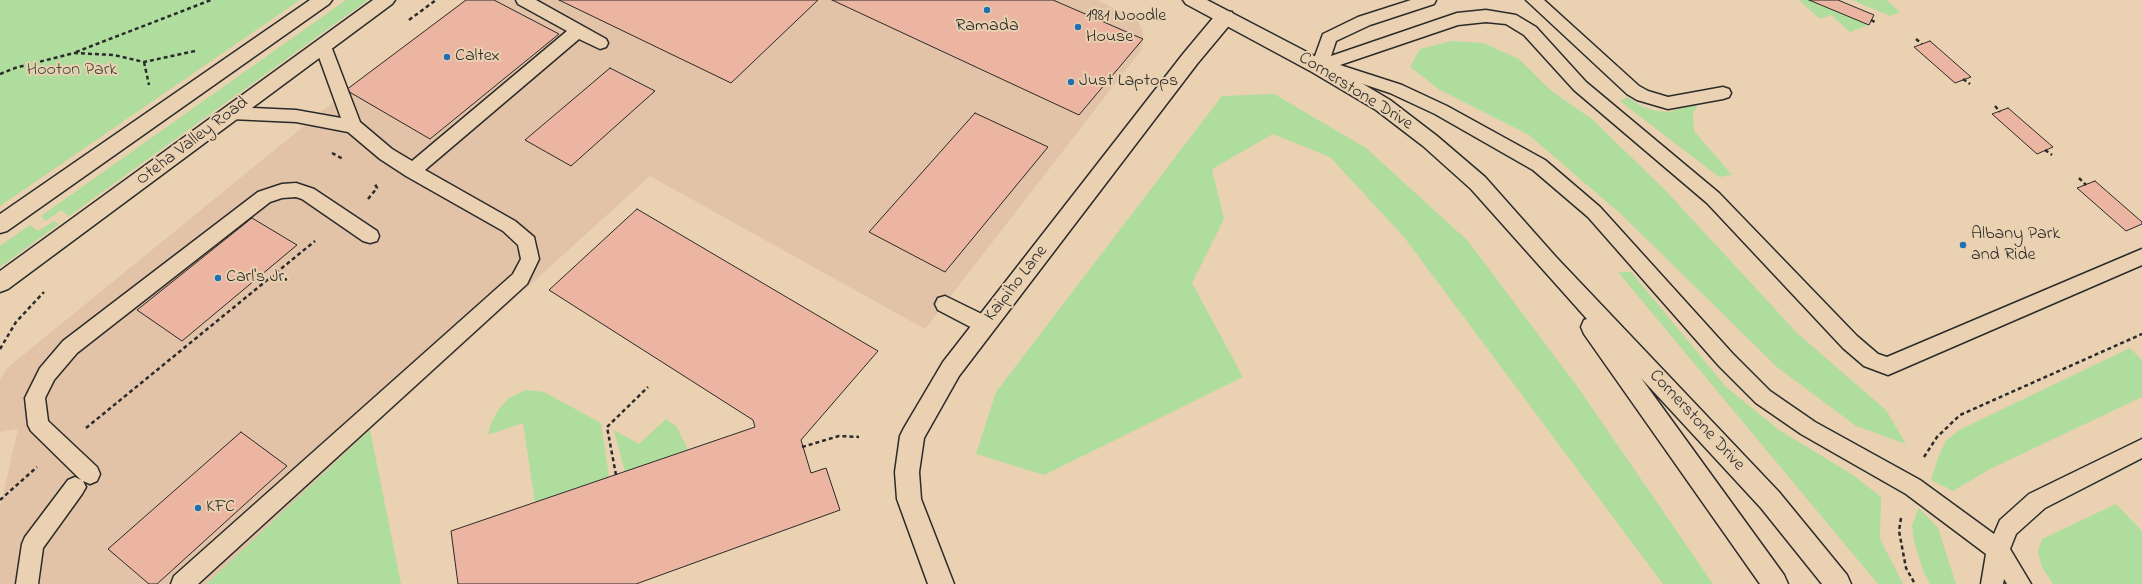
<!DOCTYPE html>
<html>
<head>
<meta charset="utf-8">
<style>
  body { margin:0 }
  canvas { display:block; background:#e9d1b1 }
</style>
</head>
<body>
<canvas width="2142" height="584"></canvas>
<script>
const c = document.querySelector('canvas').getContext('2d');
c.lineJoin = 'round';
function fill(path, color) {
  c.fillStyle = color;
  c.fill(path, 'evenodd');
}
function toPath(rows) {
  const path = new Path2D();
  for (const r of rows) {
    path.moveTo(r[0], r[1]);
    for (let i = 2; i < r.length; i += 2) path.lineTo(r[i], r[i + 1]);
  }
  return path;
}
function strokePath(path, color, width, dash) {
  c.strokeStyle = color;
  c.lineWidth = width;
  c.lineCap = dash ? 'butt' : 'round';
  c.setLineDash(dash || []);
  c.stroke(path);
}
function label(font, color, halo, rows, align = 'center') {
  c.font = font + ' "Indie Flower",sans-serif';
  c.lineWidth = 4;
  c.setLineDash([]);
  c.textBaseline = 'middle';
  c.strokeStyle = halo;
  c.fillStyle = color;
  for (const [text, x, y, turn = 0] of rows) {
    c.save();
    c.translate(x, y);
    c.rotate((+turn || 0) * Math.PI / 180);
    c.textAlign = isNaN(turn) ? turn : align;
    if (halo) c.strokeText(text, 0, 0);
    c.fillText(text, 0, 0);
    c.restore();
  }
}
const built = toPath([
  [465,0,1097,0,1137,20,1143,31,1142,49,925,329,650,176,370,430,206,584,0,584,0,508,18,429,0,432,0,380,7,368,342,95]
]);
const green = toPath([
  [0,0,300,0,0,206],
  [346,0,368,0,69,216,61,210,46,221,41,216],
  [1799,0,1809,0,1869,25,1850,32,1831,15,1820,19],
  [1852,0,1886,0,1900,12,1890,16],
  [1452,41,1483,43,1519,59,1549,89,1593,120,1666,191,1798,334,1886,410,1906,444,1856,426,1777,367,1622,215,1529,135,1440,90,1410,67,1420,49],
  [1274,94,1366,148,1468,241,1577,386,1713,584,1663,584,1404,237,1330,157,1273,134,1212,169,1224,219,1192,283,1243,377,1044,475,976,454,996,392,1222,96],
  [1627,97,1641,106,1656,111,1669,112,1694,104,1697,107,1693,113,1694,131,1732,175,1719,177,1620,101],
  [54,221,59,224,0,267,0,246,30,225,38,231],
  [1618,272,1631,272,1726,387,1779,430,1853,475,1881,497,1880,539,1903,584,1878,584],
  [2130,348,2142,360,2142,397,1988,470,1953,491,1931,480,1939,455,1946,441,1959,430],
  [526,390,544,392,601,423,609,477,535,502,523,423,488,435,491,423,499,409,509,398],
  [666,419,677,427,688,450,625,472,614,430,639,444],
  [370,430,401,584,206,584,277,517],
  [2116,504,2142,531,2142,584,2053,584,2042,567,2038,551,2042,539],
  [1919,508,1938,528,1956,584,1930,584,1923,570,1914,541,1912,525]
]);
const building = toPath([
  [466,0,494,0,559,34,430,139,346,90,466,0],
  [559,0,818,0,731,83,559,0],
  [832,0,1053,0,1143,39,1079,115,832,0],
  [1809,0,1838,0,1874,15,1869,25,1809,0],
  [1930,41,1971,77,1955,83,1914,47,1930,41],
  [610,68,655,91,571,166,525,140,610,68],
  [2008,108,2053,147,2037,154,1992,114,2008,108],
  [975,113,1048,147,945,272,869,232,975,113],
  [2095,181,2142,222,2142,224,2126,231,2077,188,2095,181],
  [637,209,878,351,801,440,811,473,826,468,840,510,636,584,458,584,451,531,755,427,753,420,549,290,637,209],
  [252,218,297,245,182,341,137,310,252,218],
  [241,432,287,466,157,584,149,584,108,549,241,432]
]);
const path = toPath([
  [409,20,436,0],
  [1871,20,1877,23],
  [1916,39,1922,44],
  [76,52,211,0],
  [144,62,149,85],
  [0,74,15,68,74,53,114,55,144,62,195,51],
  [1963,79,1970,84],
  [1995,106,2000,112],
  [2045,150,2052,155],
  [332,153,343,159],
  [2079,178,2086,185],
  [368,199,377,188,375,184],
  [0,349,16,322,44,292],
  [86,428,315,241],
  [802,447,839,436,859,437],
  [1924,457,1937,437,1960,415,2142,334],
  [616,475,607,427,648,387],
  [0,500,37,467],
  [1901,518,1899,531,1906,568,1915,584]
]);
const lane = toPath([
  [516,0,536,0,606,39,608,43,606,47,600,49,579,39,425,170,515,221,534,237,539,259,527,284,198,584,171,584,174,576,513,274,521,259,518,245,503,231,406,176,380,159,348,132,296,122,231,119,225,117,222,113,225,109,231,107,296,110,341,118,315,46,317,42,323,40,329,42,331,46,360,122,392,149,412,161,567,31,518,4,516,0],
  [1411,0,1436,0,1434,4,1370,25,1336,41,1331,56,1457,13,1486,10,1516,15,1536,27,1586,82,1719,193,1857,336,1878,354,1887,357,2142,249,2142,265,1888,375,1864,366,1843,348,1707,203,1574,90,1524,35,1506,24,1486,22,1458,25,1340,65,1402,85,1447,106,1545,160,1600,207,1733,354,1770,391,1815,422,1920,480,1994,534,2000,520,2029,494,2142,439,2142,458,2045,508,2016,534,2010,549,2031,584,2007,584,2004,579,2003,584,1981,584,1986,554,1906,494,1801,434,1756,403,1719,366,1588,217,1533,170,1435,114,1390,93,1354,81,1313,71,1311,67,1323,34,1358,17,1411,0],
  [1526,0,1544,0,1639,86,1648,91,1668,97,1723,87,1729,89,1731,93,1729,97,1723,99,1668,109,1637,100,1627,94,1526,0],
  [296,183,314,189,377,231,379,236,377,241,370,243,363,241,302,199,296,197,282,198,270,202,77,353,54,380,45,398,48,421,97,467,100,474,97,481,90,484,83,481,86,487,82,494,43,548,38,584,16,584,22,544,25,537,68,480,75,477,81,480,31,431,28,425,25,398,40,368,63,341,258,192,282,184,296,183],
  [945,296,992,319,995,325,992,331,985,333,978,331,938,310,935,304,938,298,945,296]
]);
const street = toPath([
  [1225,11,1232,12,1234,17,1232,22,1197,64,959,376,924,438,919,472,921,499,954,584,928,584,897,499,895,472,900,436,904,428,943,362,1183,54,1218,12,1225,11]
]);
const secondary = toPath([
  [1183,0,1207,0,1326,62,1390,100,1437,136,1485,177,1556,257,1779,492,1847,575,1851,584,1822,584,1761,508,1641,378,1784,575,1788,584,1760,584,1584,334,1581,327,1584,320,1587,319,1471,189,1423,146,1376,110,1312,72,1186,4,1183,0]
]);
const primary = toPath([
  [310,0,332,0,329,4,7,231,0,233,0,214,310,0],
  [373,0,395,0,392,4,8,289,0,292,0,271,373,0]
]);
const markers = [
  [987,10,4,"#1f6fb2"],
  [1078,27,4,"#1f6fb2"],
  [447,57,4,"#1f6fb2"],
  [1071,82,4,"#1f6fb2"],
  [1963,245,4,"#1f6fb2"],
  [218,278,4,"#1f6fb2"],
  [198,508,4,"#1f6fb2"]
];
const poiNames = [
  ["1981 Noodle",1086,17],
  ["House",1086,38],
  ["Ramada",987,27,"center"],
  ["Caltex",455,57],
  ["Just Laptops",1079,82],
  ["Albany Park",1971,235],
  ["and Ride",1971,256],
  ["Carl's Jr.",226,278],
  ["KFC",206,508]
];
const parkNames = [
  ["Hooton Park",72,71]
];
const streetNames = [
  ["Cornerstone Drive",1355,92,32],
  ["Oteha Valley Road",193,142,-37],
  ["Kaipiho Lane",1017,284,-52],
  ["Cornerstone Drive",1696,421,47]
];
fill(built, '#e2c3a7');
fill(green, '#afdd9d');
fill(building, '#ebb5a1');
strokePath(building, '#2b2b2b', 1);
strokePath(lane, '#2b2b2b', 3);
strokePath(street, '#2b2b2b', 3);
strokePath(secondary, '#2b2b2b', 3);
strokePath(primary, '#2b2b2b', 3);
strokePath(path, '#2b2b2b', 2.5, [4, 3]);
fill(lane, '#e9d1b1');
fill(street, '#e9d1b1');
fill(secondary, '#e9d1b1');
fill(primary, '#e9d1b1');
for (const [x, y, r, color] of markers) {
  const dot = new Path2D();
  dot.arc(x, y, r, 0, 2 * Math.PI);
  c.fillStyle = color;
  c.fill(dot);
  strokePath(dot, '#e9d1b1', 1.5);
}
label('18px', '#2b2b2b', '#e9d1b1', poiNames, 'left');
label('18px', '#3f463c', '#e9d1b1', parkNames);
label('18px', '#2b2b2b', '#e9d1b1', streetNames);
</script>
</body>
</html>
